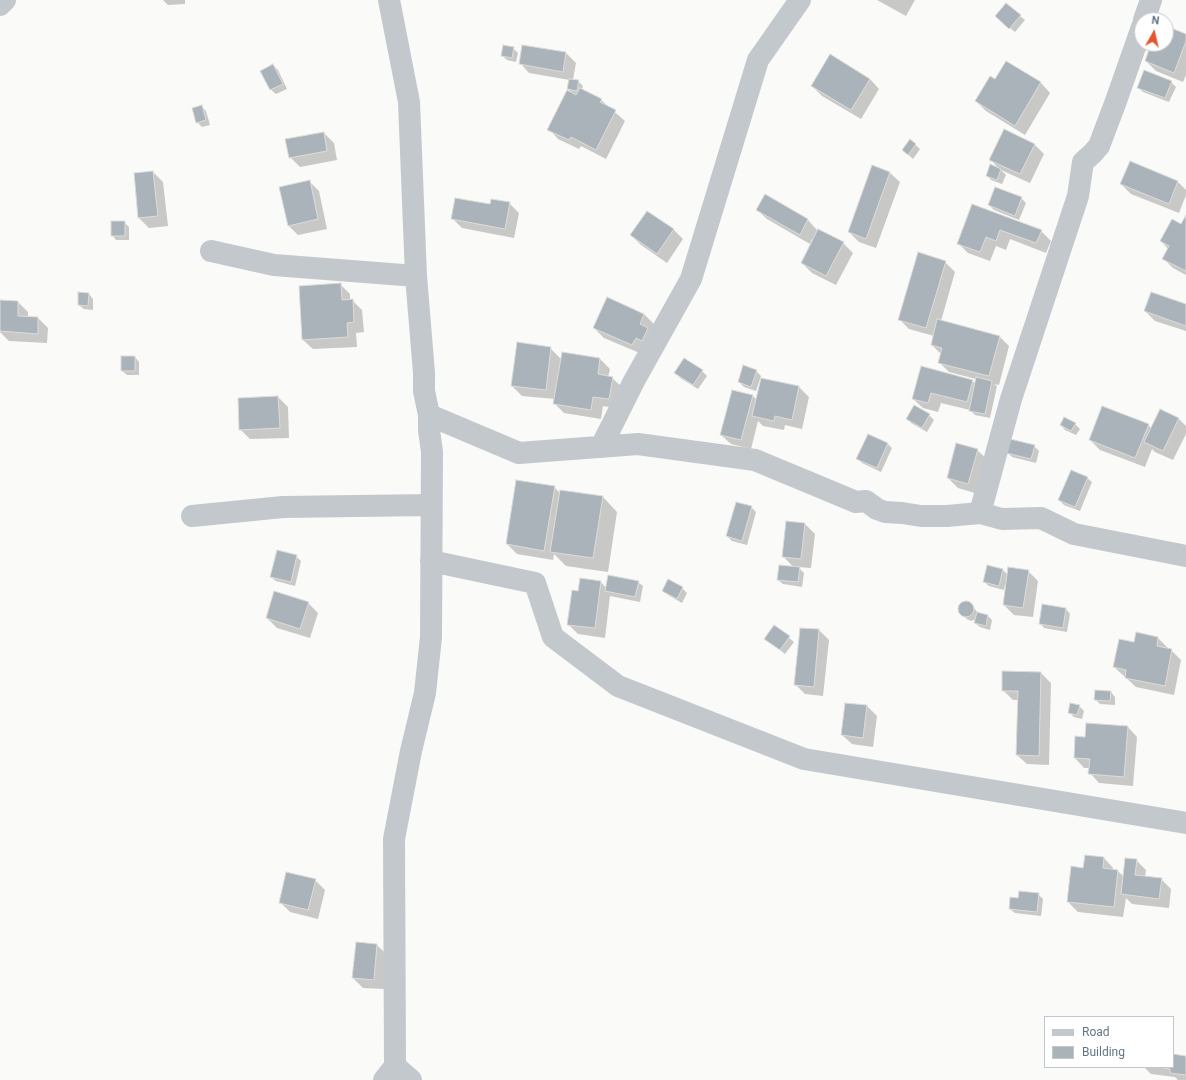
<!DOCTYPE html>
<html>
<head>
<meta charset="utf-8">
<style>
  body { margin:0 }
  #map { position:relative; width:1186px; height:1080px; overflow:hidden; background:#fafaf8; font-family:Roboto,sans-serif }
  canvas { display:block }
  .legend { position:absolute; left:1044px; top:1016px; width:130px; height:52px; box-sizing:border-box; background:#fff; border:1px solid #c1c8cd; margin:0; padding:5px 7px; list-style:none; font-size:12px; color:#657683 }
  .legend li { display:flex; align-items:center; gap:8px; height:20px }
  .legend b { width:20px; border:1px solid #c1c8cd }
  .north { position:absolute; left:1134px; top:12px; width:40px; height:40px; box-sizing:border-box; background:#fff; border:1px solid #c1c8cd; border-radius:50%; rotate:8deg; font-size:11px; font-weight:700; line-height:16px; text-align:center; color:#657683 }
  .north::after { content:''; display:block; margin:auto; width:14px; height:18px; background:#e4572e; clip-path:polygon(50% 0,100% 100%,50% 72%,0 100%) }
</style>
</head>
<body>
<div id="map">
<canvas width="1186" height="1080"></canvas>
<ul class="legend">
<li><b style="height:5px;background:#c3c8cc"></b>Road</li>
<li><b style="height:11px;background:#aab3b9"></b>Building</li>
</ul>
<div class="north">N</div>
</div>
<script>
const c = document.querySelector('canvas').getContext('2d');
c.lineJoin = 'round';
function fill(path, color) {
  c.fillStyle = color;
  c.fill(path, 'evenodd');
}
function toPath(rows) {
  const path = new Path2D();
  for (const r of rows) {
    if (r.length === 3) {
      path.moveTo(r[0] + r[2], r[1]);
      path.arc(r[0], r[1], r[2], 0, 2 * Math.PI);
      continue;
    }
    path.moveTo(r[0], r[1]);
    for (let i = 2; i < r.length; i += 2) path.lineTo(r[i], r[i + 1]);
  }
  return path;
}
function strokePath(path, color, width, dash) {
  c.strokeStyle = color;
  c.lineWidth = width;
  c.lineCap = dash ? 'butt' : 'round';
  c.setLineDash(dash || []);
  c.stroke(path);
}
const shadow = toPath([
  [163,0,185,0,185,4,168,5],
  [877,0,915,0,906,16],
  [1020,16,1025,20,1015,32,1001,21],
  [1166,27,1186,35,1186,75,1183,82,1156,71,1146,61,1153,44,1166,44],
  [522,46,566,53,576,63,573,80,578,81,583,86,582,90,601,100,625,121,606,159,581,146,579,149,558,139,549,129,574,95,568,89,570,80,529,73,520,63],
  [513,48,518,53,516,62,507,60,502,55],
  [1006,62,1041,83,1050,93,1025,135,986,111,976,101,995,81],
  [273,65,278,70,287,89,276,94,271,90,262,71],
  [870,79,879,89,861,119,822,96,812,86],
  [1171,82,1176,87,1169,102,1143,92,1138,87],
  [202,107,206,111,210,125,202,127,197,122],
  [324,133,334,143,337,160,300,167,290,157],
  [910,140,920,149,913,159,903,150],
  [1034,144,1044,154,1030,183,1001,170,1006,175,1002,184,991,180,987,175,1000,170,991,160],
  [873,167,890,173,900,182,876,248,859,242,849,232],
  [153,172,163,182,168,226,149,228,139,218,135,174],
  [309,181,319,191,327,229,298,235,289,226],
  [1178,182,1186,190,1186,195,1179,213,1131,194,1121,184],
  [1021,198,1026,203,1019,220,994,210,989,205],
  [509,203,519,213,514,238,462,228,452,218,490,205],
  [973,205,1041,231,1051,241,1046,253,1010,239,1006,250,996,246,990,261,968,253,958,243],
  [757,210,808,220,817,230,843,243,853,253,836,285,812,273,802,263,814,239,812,239,810,244,767,219],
  [1186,217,1186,275,1173,268,1163,258,1168,249,1161,241,1181,226],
  [124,222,129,227,129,240,116,240,112,235],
  [673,229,683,239,667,263,641,245,631,235],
  [945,262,955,272,941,321,999,336,1009,346,999,385,994,384,997,386,990,418,975,415,970,410,941,403,938,412,923,408,913,399,921,367,972,381,976,384,976,379,949,372,939,362,941,354,932,345,934,336,909,329,899,319],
  [340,284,350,294,350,301,352,300,362,310,364,332,356,333,357,347,313,349,303,340],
  [89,294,93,299,93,310,84,309,79,305],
  [608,298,644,314,654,324,642,354,604,338,594,328],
  [18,302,28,312,28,317,38,318,48,328,47,343,9,341,0,332,0,316],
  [1186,305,1186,331,1155,321,1145,311],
  [550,348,561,359,600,359,610,369,608,377,612,378,622,387,619,409,603,406,601,419,564,413,554,403,555,399,522,396,512,386],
  [135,357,139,362,139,375,127,375,122,371],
  [684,360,702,371,707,376,698,389,680,378,676,373],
  [756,371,761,376,760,379,799,387,809,397,802,429,785,425,784,430,763,426,758,421,751,449,731,444,721,435,753,396,757,400,761,379,760,379,756,391,744,387,739,382],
  [278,397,288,407,289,438,250,439,240,429],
  [914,406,929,415,934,420,927,432,911,423,907,418],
  [1160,410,1179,419,1186,426,1186,434,1173,460,1155,452,1152,449,1145,467,1100,450,1090,440,1148,425,1152,429],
  [1064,418,1075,424,1080,429,1076,435,1065,430,1061,425],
  [887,443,892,448,881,472,862,463,858,459],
  [1034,446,1039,451,1036,463,1012,457,1007,452],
  [977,450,987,459,978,494,958,488,948,478],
  [1087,478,1092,482,1080,511,1064,505,1059,500],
  [554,487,560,493,603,497,617,512,608,572,566,566,554,554,553,560,517,554,507,544],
  [751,507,756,512,747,545,732,541,727,536],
  [805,524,815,534,811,568,798,567,804,573,802,587,783,584,778,580,794,568,783,556],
  [296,556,301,561,295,586,276,581,271,577],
  [1003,570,1008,575,1028,571,1038,581,1033,617,1014,615,1004,605,1007,584,1005,584,1004,590,989,586,984,582],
  [668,581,682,588,687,593,682,603,668,595,663,590],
  [601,582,606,588,638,582,643,586,640,602,610,596,605,638,578,634,569,625,579,592],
  [967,602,971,604,978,613,988,616,992,620,990,630,980,627,975,623,976,619,971,621,967,619,962,614,960,610,960,607,963,603],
  [308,603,318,613,310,638,277,628,267,618],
  [1066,609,1070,614,1067,632,1044,628,1040,623],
  [775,626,794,642,785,654,766,639],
  [819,630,829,640,823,696,805,694,795,684],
  [1136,633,1158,638,1168,648,1167,649,1171,650,1181,660,1174,695,1136,687,1114,667,1135,643],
  [1041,673,1051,683,1049,765,1027,764,1017,755,1018,700,1013,700,1003,690],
  [1111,692,1115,697,1115,705,1100,704,1095,699],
  [867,706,877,716,873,747,852,744,842,735],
  [1079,706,1084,711,1082,719,1074,717,1069,712],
  [1128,727,1137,737,1133,786,1099,783,1090,773,1090,768,1084,768,1075,758,1086,738],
  [1104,858,1113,868,1113,870,1118,871,1124,877,1136,860,1146,870,1145,877,1161,879,1171,889,1169,908,1132,904,1126,898,1123,917,1078,912,1068,902,1084,869],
  [315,880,325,890,318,919,290,912,280,902],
  [1038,894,1043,899,1041,916,1015,913,1010,909,1019,899],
  [357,943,377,945,387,955,384,989,363,988,353,978],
  [1173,1055,1186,1057,1186,1080,1178,1080,1175,1077,1151,1074,1144,1067,1173,1067]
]);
const building = toPath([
  [1006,3,1021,15,1009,29,995,16,1006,3],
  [1166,26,1186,34,1186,41,1174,73,1145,61,1151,44,1166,44,1166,26],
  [503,45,514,47,512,58,501,56,503,45],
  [522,45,566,52,563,72,519,64,522,45],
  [830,54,870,79,851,110,811,86,830,54],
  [1006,61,1041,82,1015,126,975,101,990,76,995,79,1006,61],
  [273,64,283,84,270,90,260,71,273,64],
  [1144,70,1172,81,1165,98,1137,88,1144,70],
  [569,79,579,80,577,91,567,89,569,79],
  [580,88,602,99,600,102,616,110,596,150,571,137,569,140,547,130,567,90,576,95,580,88],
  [202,105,206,120,196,123,192,108,202,105],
  [1004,129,1035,144,1020,174,989,160,1004,129],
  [324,132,327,151,289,158,285,139,324,132],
  [910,139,916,144,908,155,902,150,910,139],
  [1130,161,1178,181,1169,204,1120,184,1130,161],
  [990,164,1001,169,997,180,986,176,990,164],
  [872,165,890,172,866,239,848,232,872,165],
  [153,171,158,216,138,218,134,173,153,171],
  [310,180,318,219,288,226,279,187,310,180],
  [995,187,1022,197,1015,216,988,205,995,187],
  [765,194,808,219,800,235,756,210,765,194],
  [455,198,490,204,491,199,510,202,505,229,451,219,455,198],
  [972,204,1042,230,1036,243,1000,230,996,241,986,237,980,252,957,244,972,204],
  [647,211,674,229,657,254,630,235,647,211],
  [1186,215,1186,271,1162,259,1169,246,1160,241,1172,219,1181,224,1186,215],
  [111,221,125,221,125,236,111,236,111,221],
  [818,229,844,242,826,276,801,263,818,229],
  [918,252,946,261,926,328,898,320,918,252],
  [341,283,342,300,353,299,354,322,347,323,348,337,302,340,299,286,341,283],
  [78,292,89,293,88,306,78,305,78,292],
  [1151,292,1186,304,1186,326,1144,311,1151,292],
  [607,297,644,314,640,324,648,328,642,341,636,338,632,345,593,328,607,297],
  [0,300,18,301,18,316,38,317,38,334,0,331,0,300],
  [937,319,1000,336,989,376,938,363,942,348,931,345,937,319],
  [517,342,551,347,546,390,511,386,517,342],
  [562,352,600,358,598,374,613,377,609,399,593,397,591,410,553,404,562,352],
  [121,356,135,356,135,371,121,371,121,356],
  [684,358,703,370,693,385,674,373,684,358],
  [743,365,757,370,751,387,738,382,743,365],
  [921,366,973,380,967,402,931,393,928,403,912,399,921,366],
  [976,377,992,381,985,414,969,411,976,377],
  [761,378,799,386,792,420,775,416,774,421,752,416,761,378],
  [732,390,753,395,741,440,720,435,732,390],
  [278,396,280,428,239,430,238,398,278,396],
  [914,405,930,414,922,428,906,419,914,405],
  [1102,406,1149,424,1135,458,1089,440,1102,406],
  [1160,409,1179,418,1163,451,1144,442,1160,409],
  [1064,417,1076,423,1071,431,1060,425,1064,417],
  [868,434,888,443,877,468,856,459,868,434],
  [1010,439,1035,445,1031,459,1006,453,1010,439],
  [956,443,978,449,968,484,947,478,956,443],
  [1071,470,1088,477,1075,507,1058,500,1071,470],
  [516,480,555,486,544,551,506,544,516,480],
  [560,490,603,496,593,558,550,552,560,490],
  [736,502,752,506,742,541,726,536,736,502],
  [786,521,805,523,801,559,782,557,786,521],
  [277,550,297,555,291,582,270,577,277,550],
  [779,565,800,567,798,582,777,580,779,565],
  [987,565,1003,569,999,586,983,582,987,565],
  [1008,567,1029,570,1023,608,1003,605,1008,567],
  [608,575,639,581,635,597,605,591,608,575],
  [580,578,601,581,595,628,567,625,572,590,578,591,580,578],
  [668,579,683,587,677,599,662,591,668,579],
  [274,591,309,602,300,629,266,618,274,591],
  [966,609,8],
  [1042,604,1066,608,1063,628,1039,624,1042,604],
  [977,612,988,615,986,626,974,623,977,612],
  [774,625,790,636,780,650,764,639,774,625],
  [800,628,819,629,814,687,794,685,800,628],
  [1136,632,1158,637,1157,646,1172,649,1165,686,1125,678,1126,670,1113,667,1119,639,1134,642,1136,632],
  [1002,671,1041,672,1039,756,1016,755,1018,691,1002,691,1002,671],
  [1095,690,1111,691,1110,701,1094,700,1095,690],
  [845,703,867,705,863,738,841,735,845,703],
  [1070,703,1080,705,1077,715,1068,713,1070,703],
  [1086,723,1128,726,1124,777,1088,774,1090,759,1074,758,1075,736,1085,737,1086,723],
  [1085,855,1104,857,1103,868,1118,870,1114,907,1067,902,1071,866,1083,868,1085,855],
  [1125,858,1137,859,1135,875,1162,878,1159,899,1121,894,1125,858],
  [286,872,316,879,308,910,279,903,286,872],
  [1019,891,1039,893,1037,912,1009,909,1010,897,1018,898,1019,891],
  [356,942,377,944,374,980,352,978,356,942],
  [1173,1054,1186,1056,1186,1075,1170,1073,1170,1069,1159,1067,1173,1067,1173,1054]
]);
const minor = toPath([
  [0,5,5,0],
  [1144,20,1151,0],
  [211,251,274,265,416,276],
  [429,415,519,453,638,444,755,460,856,502,866,501,877,509,885,512,902,513,921,516,947,516,980,513,1002,519,1041,518,1074,534,1186,556],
  [601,447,634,381,691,279,758,60,800,0],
  [980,513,1011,399,1078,196,1083,162,1092,154,1099,146,1116,101,1142,27],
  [192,516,283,507,431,505],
  [431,561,535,583,553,637,618,686,804,759,1186,823],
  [395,1066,411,1080],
  [384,1080,395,1066,394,839,411,751,425,693,431,637,432,452,429,430,429,415,424,391,424,373,416,276,409,102,389,0]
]);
fill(shadow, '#0003');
fill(building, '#aab3b9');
strokePath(building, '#dcdcda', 1);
strokePath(minor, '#c3c8cc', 22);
</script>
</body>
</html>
